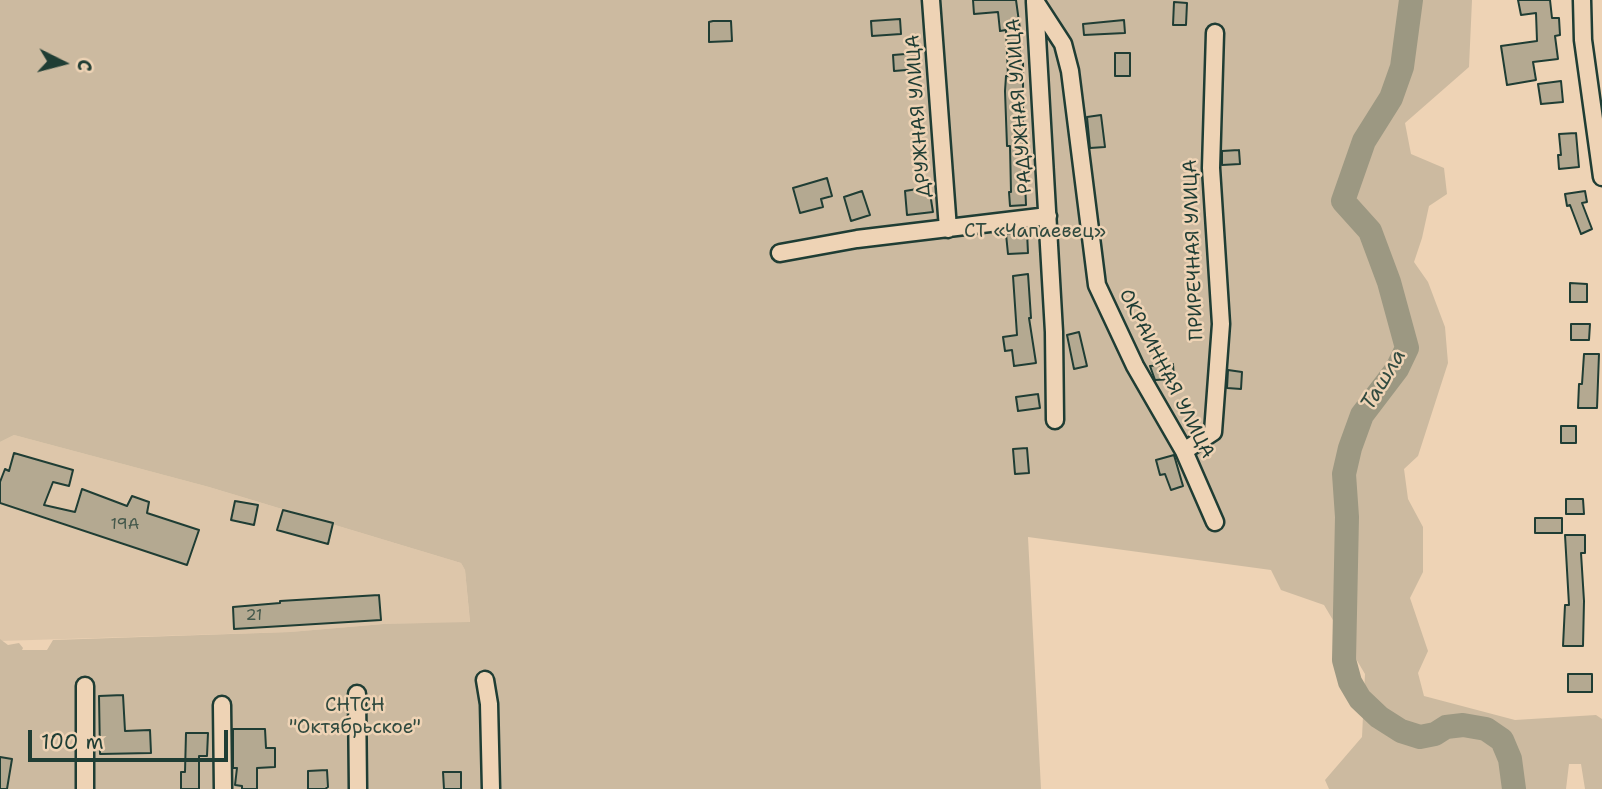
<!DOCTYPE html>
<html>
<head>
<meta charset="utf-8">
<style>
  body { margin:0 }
  #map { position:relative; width:1602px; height:789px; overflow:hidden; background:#eed3b5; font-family:"Shantell Sans",sans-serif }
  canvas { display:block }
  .north { position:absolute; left:28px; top:28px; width:70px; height:70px; -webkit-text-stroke:5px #eed3b5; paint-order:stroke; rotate:96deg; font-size:19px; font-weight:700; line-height:28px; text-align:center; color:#1f3d34 }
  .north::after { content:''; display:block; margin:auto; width:24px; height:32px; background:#1f3d34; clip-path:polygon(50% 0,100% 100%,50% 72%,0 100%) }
  .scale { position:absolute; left:28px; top:730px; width:200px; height:32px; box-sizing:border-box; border:4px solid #1f3d34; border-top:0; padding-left:9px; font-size:21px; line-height:24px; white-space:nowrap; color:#1f3d34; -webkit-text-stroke:5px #eed3b5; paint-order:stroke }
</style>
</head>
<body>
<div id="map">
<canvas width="1602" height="789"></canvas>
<div class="north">С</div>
<div class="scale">100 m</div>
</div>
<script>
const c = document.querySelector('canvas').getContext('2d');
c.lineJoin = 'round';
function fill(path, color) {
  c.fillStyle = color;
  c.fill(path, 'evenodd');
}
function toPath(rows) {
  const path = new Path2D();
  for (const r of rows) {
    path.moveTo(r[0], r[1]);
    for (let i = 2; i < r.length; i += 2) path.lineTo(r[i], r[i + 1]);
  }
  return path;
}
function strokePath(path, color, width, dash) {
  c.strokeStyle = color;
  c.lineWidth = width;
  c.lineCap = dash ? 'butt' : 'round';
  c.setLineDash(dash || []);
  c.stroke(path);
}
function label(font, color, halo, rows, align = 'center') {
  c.font = font + ' "Shantell Sans",sans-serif';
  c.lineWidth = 5;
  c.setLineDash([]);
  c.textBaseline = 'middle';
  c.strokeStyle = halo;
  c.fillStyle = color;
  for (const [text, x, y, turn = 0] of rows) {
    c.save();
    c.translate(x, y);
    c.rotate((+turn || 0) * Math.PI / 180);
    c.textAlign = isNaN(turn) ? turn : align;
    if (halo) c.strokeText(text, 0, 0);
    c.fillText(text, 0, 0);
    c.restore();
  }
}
const built = toPath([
  [14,435,209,487,461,563,465,570,470,623,383,624,290,632,0,641,0,442]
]);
const green = toPath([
  [0,0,1472,0,1469,67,1405,123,1411,154,1444,168,1447,194,1429,206,1422,238,1414,262,1428,282,1445,327,1448,363,1418,456,1404,469,1408,499,1423,527,1423,572,1410,598,1428,651,1418,673,1424,696,1515,720,1596,715,1602,719,1602,789,1585,789,1581,764,1569,764,1566,789,1329,789,1325,780,1362,737,1365,674,1324,605,1281,590,1271,570,1028,537,1041,789,0,789,0,639,8,645,19,643,23,648,22,650,47,650,53,640,290,632,383,624,470,622,465,570,461,563,209,487,14,435,0,442]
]);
const river = toPath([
  [1411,0,1402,67,1391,98,1364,141,1343,201,1370,231,1389,282,1407,348,1397,369,1362,415,1350,448,1344,474,1347,517,1344,660,1350,682,1360,699,1379,717,1401,731,1420,737,1435,734,1446,727,1463,725,1486,729,1502,740,1510,759,1514,789]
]);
const building = toPath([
  [973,0,1016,0,1020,29,1020,62,1023,62,1023,133,1026,205,1010,206,1009,192,1011,192,1010,146,1007,146,1005,91,1006,76,1008,76,1006,30,1000,31,998,12,974,14,973,0],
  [1518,0,1550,0,1552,18,1559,18,1560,35,1555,36,1558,59,1533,62,1536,80,1507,85,1501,46,1537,41,1536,13,1521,15,1518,0],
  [1174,2,1187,3,1186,25,1173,25,1174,2],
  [900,19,901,34,872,36,871,21,900,19],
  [1124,20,1125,33,1084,35,1083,24,1124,20],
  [713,21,731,21,732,41,709,42,709,22,713,21],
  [918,53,919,69,894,71,893,55,918,53],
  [1115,53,1130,53,1130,76,1115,76,1115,53],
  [1561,81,1563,102,1541,104,1538,84,1561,81],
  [1101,115,1105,147,1090,148,1087,117,1101,115],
  [1576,133,1579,167,1559,169,1558,155,1561,155,1559,134,1576,133],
  [1239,150,1240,164,1222,165,1222,151,1239,150],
  [827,178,832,196,821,199,823,207,800,213,793,188,827,178],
  [929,187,933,212,907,215,905,191,929,187],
  [862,191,870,215,851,221,844,197,862,191],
  [1585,191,1587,202,1582,203,1592,229,1581,234,1570,205,1567,206,1565,194,1585,191],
  [1027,232,1028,253,1008,254,1006,234,1027,232],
  [1028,274,1031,318,1029,318,1036,363,1014,366,1012,350,1005,351,1003,337,1017,335,1013,276,1028,274],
  [1570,283,1587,284,1587,302,1570,302,1570,283],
  [1571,324,1590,324,1589,340,1571,340,1571,324],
  [1079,332,1087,366,1074,369,1067,335,1079,332],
  [1584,354,1599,354,1597,408,1578,408,1579,384,1582,384,1584,354],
  [1173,364,1174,379,1155,380,1150,366,1173,364],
  [1228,370,1242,372,1241,389,1227,388,1228,370],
  [1038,394,1040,408,1018,411,1016,397,1038,394],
  [1561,426,1576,426,1576,443,1561,443,1561,426],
  [1027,448,1029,473,1015,474,1013,449,1027,448],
  [14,453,73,470,69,486,53,482,44,505,75,512,82,489,127,506,132,496,149,502,147,513,199,530,187,565,0,503,0,482,5,469,9,471,14,453],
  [1174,455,1183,486,1171,490,1165,474,1160,475,1156,460,1174,455],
  [1566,499,1583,499,1584,514,1566,514,1566,499],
  [235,501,258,505,254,525,231,520,235,501],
  [283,510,333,523,328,544,277,530,283,510],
  [1535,518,1562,518,1562,533,1535,533,1535,518],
  [1565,535,1585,535,1585,553,1581,553,1584,601,1583,646,1563,646,1565,605,1569,605,1565,535],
  [379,595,381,620,234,629,233,607,280,603,280,601,379,595],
  [1568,674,1592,674,1592,692,1568,692,1568,674],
  [123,695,125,731,150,730,151,753,100,754,99,696,123,695],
  [233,729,265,729,266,748,275,748,275,767,257,768,257,789,242,789,242,786,235,785,237,768,233,768,233,729],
  [186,733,208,733,207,756,199,756,199,789,181,789,181,772,185,772,186,733],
  [0,757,12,759,7,789,0,789,0,757],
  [327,770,328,787,325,789,308,789,308,771,327,770],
  [443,772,461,772,461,789,444,789,443,772]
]);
const street = toPath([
  [931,0,948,229],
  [1582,0,1583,40,1602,177],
  [1035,1,1063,44,1070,71,1097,285,1135,366,1184,451,1215,522],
  [1035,2,1054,332,1055,420],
  [780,253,857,239,1048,216],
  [1184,451,1213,432,1221,324,1211,168,1215,33],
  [485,680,489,704,491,789],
  [357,694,358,789],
  [222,705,223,789],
  [85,789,85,686]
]);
const numberNames = [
  ["19А",125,525],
  ["21",254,616]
];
const streetNames = [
  ["РАДУЖНАЯ УЛИЦА",1020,106,-94],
  ["ДРУЖНАЯ УЛИЦА",919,116,-94],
  ["ПРИРЕЧНАЯ УЛИЦА",1194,250,-92],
  ["ОКРАИННАЯ УЛИЦА",1166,374,63]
];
const parkNames = [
  ["СТ «Чапаевец»",1035,232],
  ["СНТСН",355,706],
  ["\"Октябрьское\"",355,728]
];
const waterNames = [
  ["Ташла",1384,380,-59]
];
fill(built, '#ddc6aa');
fill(green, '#ccbaa0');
strokePath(river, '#9c9882', 24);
fill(building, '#b4a991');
strokePath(building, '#1f3d34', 2);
strokePath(street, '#1f3d34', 21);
strokePath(street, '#eed3b5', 16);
label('16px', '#44584b', null, numberNames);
label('19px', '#1f3d34', '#eed3b5', streetNames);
label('19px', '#304a3f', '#eed3b5', parkNames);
label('italic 21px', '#324b40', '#eed3b5', waterNames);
</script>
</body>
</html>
